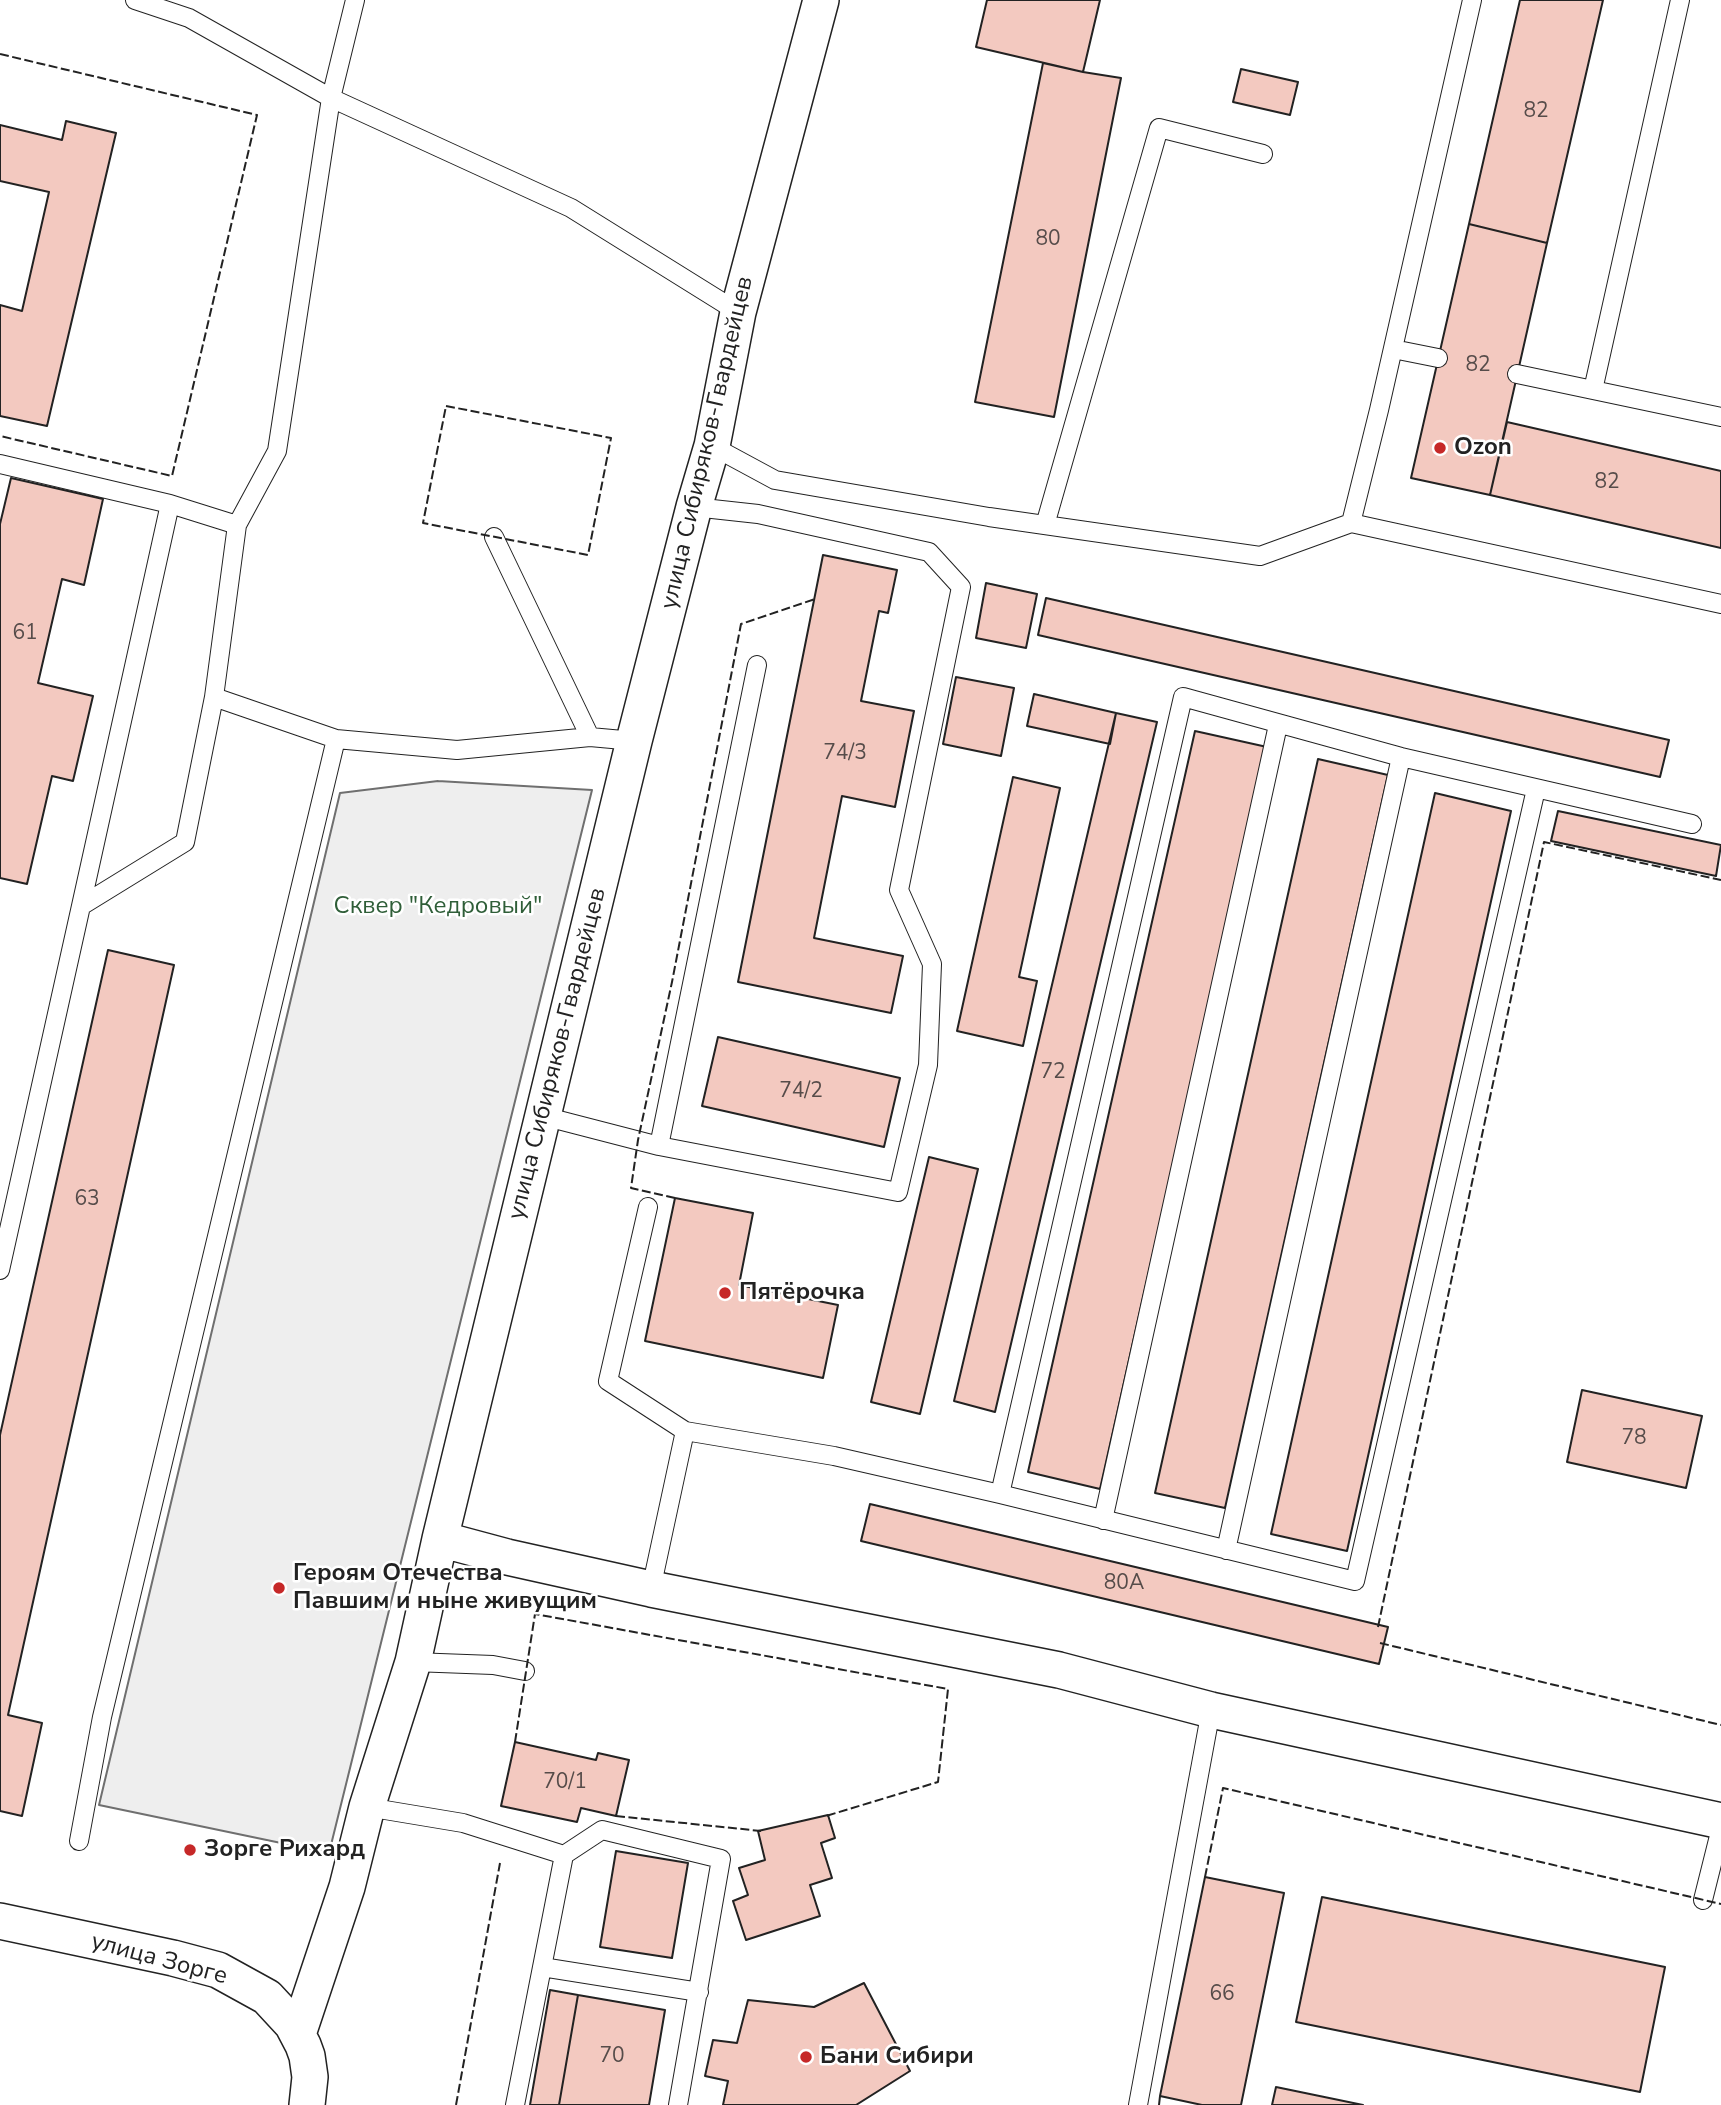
<!DOCTYPE html>
<html>
<head>
<meta charset="utf-8">
<style>
  body { margin:0 }
  canvas { display:block; background:#fff }
</style>
</head>
<body>
<canvas width="1721" height="2105"></canvas>
<script>
const c = document.querySelector('canvas').getContext('2d');
c.lineJoin = 'round';
function fill(path, color) {
  c.fillStyle = color;
  c.fill(path, 'evenodd');
}
function toPath(rows) {
  const path = new Path2D();
  for (const r of rows) {
    path.moveTo(r[0], r[1]);
    for (let i = 2; i < r.length; i += 2) path.lineTo(r[i], r[i + 1]);
  }
  return path;
}
function strokePath(path, color, width, dash) {
  c.strokeStyle = color;
  c.lineWidth = width;
  c.lineCap = dash ? 'butt' : 'round';
  c.setLineDash(dash || []);
  c.stroke(path);
}
function label(font, color, halo, rows, align = 'center') {
  c.font = font + ' "Nunito Sans",sans-serif';
  c.lineWidth = 5;
  c.setLineDash([]);
  c.textBaseline = 'middle';
  c.strokeStyle = halo;
  c.fillStyle = color;
  for (const [text, x, y, turn = 0] of rows) {
    c.save();
    c.translate(x, y);
    c.rotate((+turn || 0) * Math.PI / 180);
    c.textAlign = isNaN(turn) ? turn : align;
    if (halo) c.strokeText(text, 0, 0);
    c.fillText(text, 0, 0);
    c.restore();
  }
}
const green = toPath([
  [438,781,592,790,329,1853,99,1805,340,793,438,781]
]);
const building = toPath([
  [987,0,1100,0,1083,72,976,47,987,0],
  [1520,0,1603,0,1547,243,1469,224,1520,0],
  [1043,63,1083,72,1121,78,1054,417,975,402,1043,63],
  [1241,69,1298,82,1290,115,1233,102,1241,69],
  [66,121,116,133,47,426,0,416,0,305,22,311,49,192,0,181,0,125,62,140,66,121],
  [1469,224,1547,243,1490,495,1411,478,1469,224],
  [1507,422,1721,471,1721,548,1490,495,1507,422],
  [11,478,103,499,84,585,62,579,38,683,93,696,73,781,52,776,27,884,0,878,0,524,11,478],
  [823,555,897,570,888,613,879,611,861,701,914,711,895,807,842,796,814,938,903,956,891,1013,738,982,823,555],
  [986,583,1037,594,1026,648,976,638,986,583],
  [1046,598,1669,740,1660,777,1038,635,1046,598],
  [956,677,1014,688,1001,756,943,744,956,677],
  [1034,694,1116,713,1110,744,1027,726,1034,694],
  [1116,713,1157,722,995,1412,954,1401,1116,713],
  [1195,731,1267,747,1100,1489,1028,1472,1195,731],
  [1318,759,1388,775,1225,1508,1155,1493,1318,759],
  [1013,777,1060,788,1019,977,1037,981,1023,1046,957,1031,1013,777],
  [1435,793,1511,811,1347,1551,1271,1534,1435,793],
  [1558,811,1721,845,1716,876,1551,841,1558,811],
  [108,950,174,965,8,1715,42,1723,22,1816,0,1811,0,1435,108,950],
  [718,1037,900,1078,884,1147,702,1106,718,1037],
  [929,1157,978,1169,920,1414,871,1402,929,1157],
  [675,1198,753,1213,739,1285,838,1305,823,1378,645,1341,675,1198],
  [1582,1390,1702,1416,1686,1488,1567,1462,1582,1390],
  [870,1504,1388,1627,1379,1664,861,1541,870,1504],
  [515,1742,596,1760,598,1753,629,1760,616,1816,581,1808,577,1822,501,1806,515,1742],
  [828,1815,835,1838,821,1843,832,1878,810,1885,820,1916,746,1940,733,1901,748,1895,739,1868,765,1860,758,1831,828,1815],
  [616,1851,688,1863,672,1958,600,1947,616,1851],
  [1205,1877,1284,1893,1241,2105,1202,2105,1160,2096,1205,1877],
  [1322,1897,1665,1967,1640,2092,1296,2022,1322,1897],
  [864,1983,910,2071,856,2105,723,2105,728,2081,705,2076,713,2040,737,2043,748,2000,814,2007,864,1983],
  [550,1990,578,1995,559,2105,530,2105,550,1990],
  [578,1995,665,2010,649,2105,559,2105,578,1995],
  [1276,2087,1363,2105,1272,2105,1276,2087]
]);
const lane = toPath([
  [135,0,189,18,331,98,571,208,738,312],
  [355,0,331,98,277,451,237,525,214,697,336,739,457,750,590,737,634,741],
  [1393,349,1438,358],
  [1517,374,1593,390,1680,0],
  [1593,390,1721,417],
  [712,446,775,480,989,517,1260,556,1351,523,1379,410,1472,0],
  [0,464,170,504,237,525],
  [1351,523,1721,604],
  [1045,525,1159,128,1263,154],
  [494,537,590,737],
  [81,906,170,504],
  [543,1116,659,1146,898,1192,928,1065,932,964,899,890,961,587,929,552,758,514,694,507],
  [659,1146,757,665],
  [648,1207,608,1381,685,1431],
  [0,1270,81,906,185,842,214,697],
  [1000,1494,1183,697,1401,757,1692,824],
  [1103,1520,1278,725],
  [1226,1550,1401,757],
  [651,1589,685,1431,834,1456,1000,1494,1355,1581,1536,789],
  [413,1662,493,1665,525,1671],
  [367,1807,463,1823,564,1855,515,2105],
  [79,1841,102,1717,336,739],
  [564,1855,602,1830,721,1859,678,2105],
  [1703,1900,1721,1828],
  [542,1967,699,1992],
  [1138,2105,1211,1710]
]);
const street = toPath([
  [440,1539,507,1557,651,1589,1059,1670,1211,1710,1721,1821],
  [0,1921,173,1958,218,1970,267,1997,292,2024,303,2045,307,2056,310,2077,307,2105],
  [298,2034,347,1887,367,1807,413,1662,440,1539,634,741,694,507,712,446,738,312,821,0]
]);
const fence = toPath([
  [0,54,257,115,172,476,0,436],
  [446,406,611,438,588,555,423,523,446,406],
  [675,1198,631,1188,638,1140,672,982,741,624,815,599],
  [1378,1627,1544,842,1721,880],
  [1380,1643,1721,1725],
  [515,1742,535,1614,948,1689,938,1782,826,1816],
  [616,1816,761,1831],
  [1205,1877,1223,1788,1721,1904],
  [456,2105,500,1863],
  [1159,2105,1160,2096]
]);
const markers = [
  [1440,448,7,"#c62828"],
  [725,1293,7,"#c62828"],
  [279,1588,7,"#c62828"],
  [190,1850,7,"#c62828"],
  [806,2057,7,"#c62828"]
];
const numberNames = [
  ["82",1536,112],
  ["80",1048,240],
  ["82",1478,366],
  ["82",1607,483],
  ["61",25,634],
  ["74/3",845,754],
  ["72",1053,1073],
  ["74/2",801,1092],
  ["63",87,1200],
  ["78",1634,1439],
  ["80А",1124,1584],
  ["70/1",565,1783],
  ["66",1222,1995],
  ["70",612,2057]
];
const streetNames = [
  ["улица Сибиряков-Гвардейцев",708,443,-77],
  ["улица Сибиряков-Гвардейцев",558,1054,-76],
  ["улица Зорге",159,1960,15]
];
const poiNames = [
  ["Ozon",1454,448],
  ["Пятёрочка",739,1293],
  ["Героям Отечества",293,1574],
  ["Павшим и ныне живущим",293,1602],
  ["Зорге Рихард",204,1850],
  ["Бани Сибири",820,2057]
];
const parkNames = [
  ["Сквер \"Кедровый\"",438,907]
];
fill(green, '#eee');
strokePath(green, '#6f6f6f', 2);
fill(building, '#f3c9c0');
strokePath(building, '#222', 2);
strokePath(lane, '#222', 20);
strokePath(street, '#222', 38);
strokePath(lane, '#fff', 18);
strokePath(street, '#fff', 35);
strokePath(fence, '#222', 2, [9, 3.5]);
for (const [x, y, r, color] of markers) {
  const dot = new Path2D();
  dot.arc(x, y, r, 0, 2 * Math.PI);
  c.fillStyle = color;
  c.fill(dot);
  strokePath(dot, '#fff', 2.5);
}
label('21px', '#564c4a', null, numberNames);
label('24px', '#222', '#fff', streetNames);
label('bold 24px', '#222', '#fff', poiNames, 'left');
label('24px', '#2f5e38', '#fff', parkNames);
</script>
</body>
</html>
